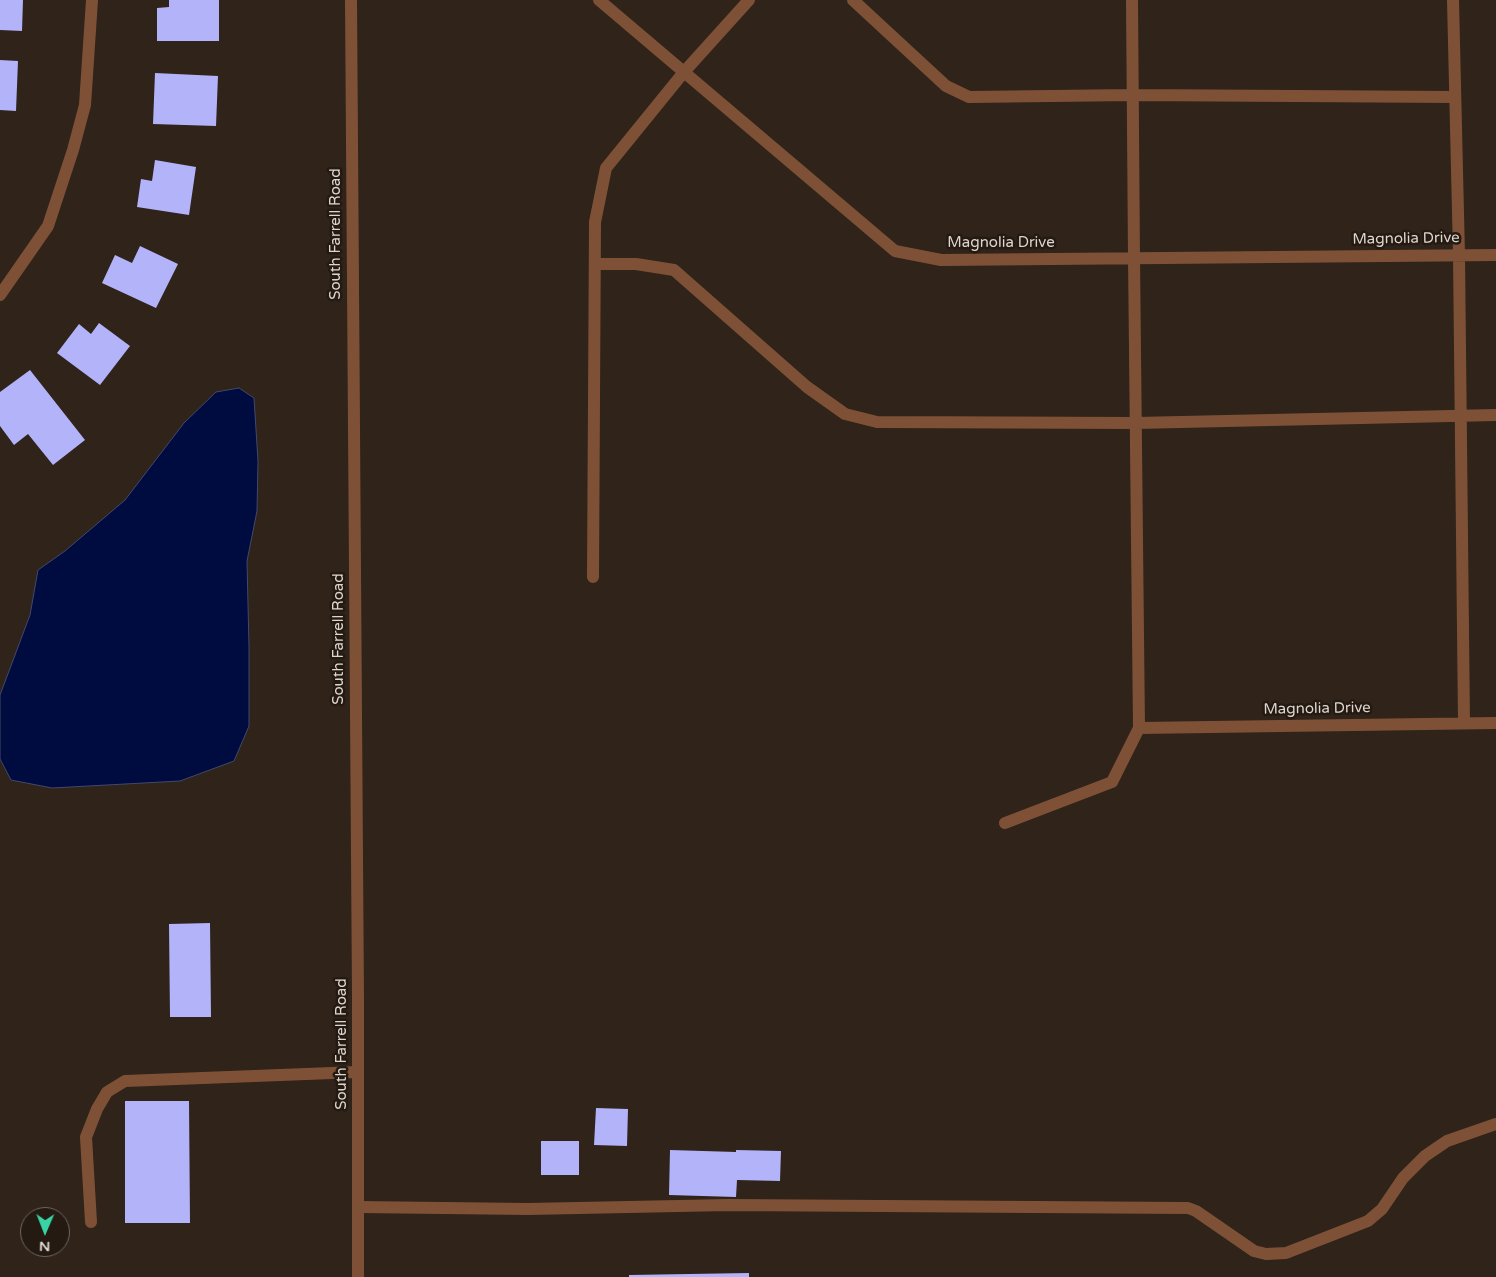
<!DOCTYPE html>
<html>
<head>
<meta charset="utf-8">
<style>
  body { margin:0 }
  #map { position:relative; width:1496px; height:1277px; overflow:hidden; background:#2f231a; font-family:"Varela Round",sans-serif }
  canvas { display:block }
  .north { position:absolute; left:20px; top:1207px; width:50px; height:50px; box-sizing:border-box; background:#251a11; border:1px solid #6f655d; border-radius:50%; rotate:181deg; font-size:14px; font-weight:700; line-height:20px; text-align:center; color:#ddd6d0 }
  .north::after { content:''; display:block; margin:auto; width:18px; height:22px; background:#38d4a6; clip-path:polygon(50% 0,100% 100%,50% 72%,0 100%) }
</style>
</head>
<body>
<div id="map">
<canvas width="1496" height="1277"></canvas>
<div class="north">N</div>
</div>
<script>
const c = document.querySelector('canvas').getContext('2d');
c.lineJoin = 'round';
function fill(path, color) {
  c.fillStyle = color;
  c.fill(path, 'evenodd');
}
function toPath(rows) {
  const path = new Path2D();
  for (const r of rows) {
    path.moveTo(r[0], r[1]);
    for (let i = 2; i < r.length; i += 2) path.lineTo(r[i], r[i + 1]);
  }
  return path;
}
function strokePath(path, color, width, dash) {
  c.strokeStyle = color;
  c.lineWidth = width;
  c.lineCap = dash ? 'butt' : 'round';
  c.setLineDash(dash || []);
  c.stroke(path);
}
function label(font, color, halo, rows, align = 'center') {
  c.font = font + ' "Varela Round",sans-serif';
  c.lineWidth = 5;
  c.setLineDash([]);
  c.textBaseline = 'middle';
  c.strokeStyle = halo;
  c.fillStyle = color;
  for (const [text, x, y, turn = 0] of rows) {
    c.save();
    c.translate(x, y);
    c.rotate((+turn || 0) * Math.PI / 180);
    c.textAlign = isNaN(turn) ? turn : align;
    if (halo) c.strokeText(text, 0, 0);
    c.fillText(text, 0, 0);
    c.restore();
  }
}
const water = toPath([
  [239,388,254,398,258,461,257,511,247,561,249,647,249,726,234,761,180,781,52,788,11,780,0,759,0,695,30,615,38,570,65,551,125,500,184,423,216,392,239,388]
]);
const building = toPath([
  [0,0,23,0,22,31,0,30],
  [169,0,219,0,219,41,157,41,157,8,169,7],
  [0,60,18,61,16,111,0,110],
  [155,73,218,76,216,126,153,124],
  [155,160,196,167,189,215,137,207,141,179,152,181],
  [140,246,178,264,156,308,102,283,115,255,132,263],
  [99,323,130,346,100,385,57,353,79,324,91,334],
  [30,370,85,440,53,465,28,434,14,445,0,426,0,392],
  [210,923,211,1017,170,1017,169,924],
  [125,1101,189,1101,190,1223,125,1223],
  [596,1108,628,1109,627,1146,594,1145],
  [541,1141,579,1141,579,1175,541,1175],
  [670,1150,736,1152,736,1150,781,1151,780,1181,737,1180,736,1197,669,1195],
  [749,1273,749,1277,629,1277,629,1275]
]);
const service = toPath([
  [358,1207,528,1209,728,1205,1188,1208,1196,1211,1254,1251,1266,1254,1286,1253,1368,1221,1382,1209,1403,1178,1425,1156,1447,1141,1496,1124],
  [91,1222,86,1137,97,1109,107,1092,125,1081,358,1072]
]);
const minor = toPath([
  [599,0,895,251,941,260,1496,255],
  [853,0,946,86,969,97,1133,95,1455,97],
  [1453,0,1459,255,1464,723],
  [595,264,636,264,674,270,807,387,845,414,877,422,1136,423,1496,415],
  [0,295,48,226,73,150,85,105,92,0],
  [593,577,595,222,606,168,684,72,749,0],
  [1139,728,1496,723],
  [1005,823,1112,782,1139,728,1134,258,1132,0]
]);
const tertiary = toPath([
  [351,0,358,996,358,1277]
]);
const streetNames = [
  ["South Farrell Road",336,234,-90],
  ["Magnolia Drive",1406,239,-1],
  ["Magnolia Drive",1001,243],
  ["South Farrell Road",339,639,-90],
  ["Magnolia Drive",1317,709,-1],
  ["South Farrell Road",342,1044,-90]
];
fill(water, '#000c40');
strokePath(water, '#42496b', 1);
fill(building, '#b3b3fa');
strokePath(service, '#7e5137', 12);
strokePath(minor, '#7e5137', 12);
strokePath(tertiary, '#7e5137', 12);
label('15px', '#ddd6d0', '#251a11', streetNames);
</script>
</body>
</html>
